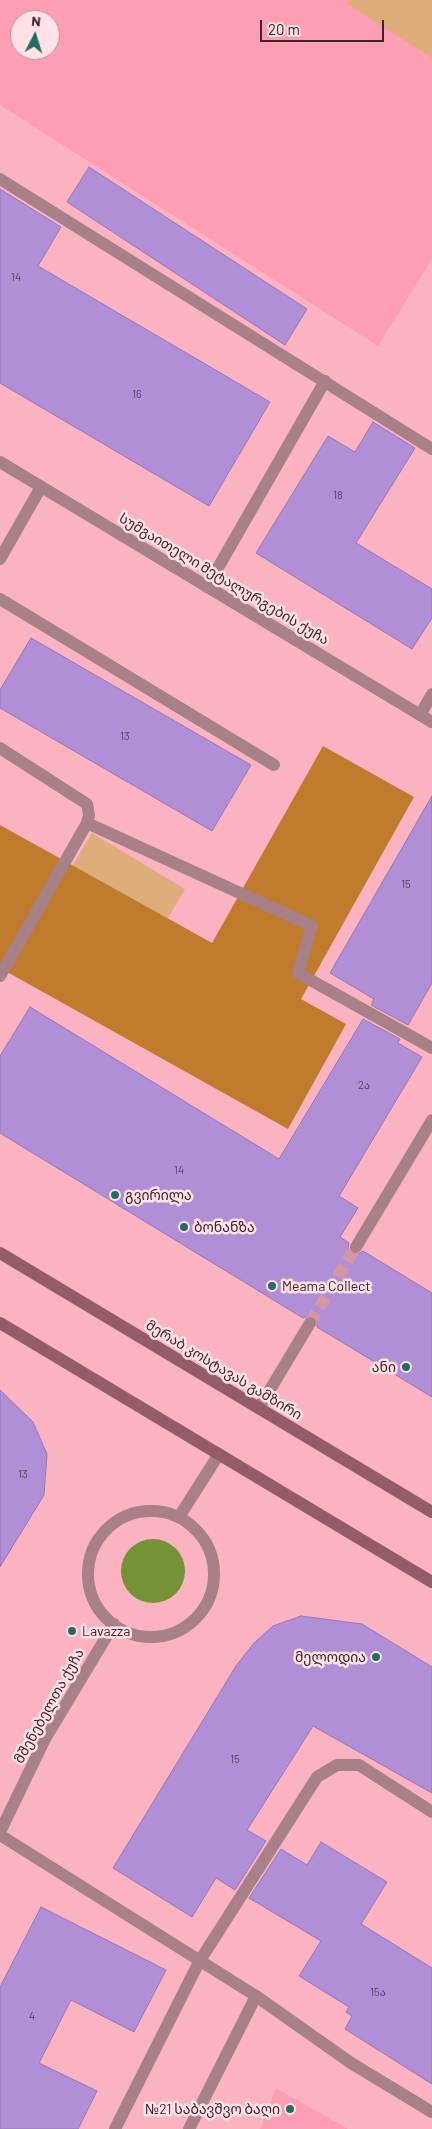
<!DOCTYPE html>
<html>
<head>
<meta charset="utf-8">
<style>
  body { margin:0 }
  #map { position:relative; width:432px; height:2129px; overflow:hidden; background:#fbb3c2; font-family:Barlow,sans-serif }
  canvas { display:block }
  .north { position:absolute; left:10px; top:10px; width:50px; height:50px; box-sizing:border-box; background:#ffe2e7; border:1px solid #b5959c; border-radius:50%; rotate:5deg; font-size:14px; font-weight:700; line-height:20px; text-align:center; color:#45222b }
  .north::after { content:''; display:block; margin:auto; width:18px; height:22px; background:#236c64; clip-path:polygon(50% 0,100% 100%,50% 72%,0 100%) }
  .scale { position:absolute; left:260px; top:20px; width:124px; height:22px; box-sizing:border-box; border:2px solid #45222b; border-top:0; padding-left:6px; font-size:15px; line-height:18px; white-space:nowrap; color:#45222b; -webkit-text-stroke:4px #ffe2e7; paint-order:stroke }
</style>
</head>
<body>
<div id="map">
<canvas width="432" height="2129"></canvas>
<div class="north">N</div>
<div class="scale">20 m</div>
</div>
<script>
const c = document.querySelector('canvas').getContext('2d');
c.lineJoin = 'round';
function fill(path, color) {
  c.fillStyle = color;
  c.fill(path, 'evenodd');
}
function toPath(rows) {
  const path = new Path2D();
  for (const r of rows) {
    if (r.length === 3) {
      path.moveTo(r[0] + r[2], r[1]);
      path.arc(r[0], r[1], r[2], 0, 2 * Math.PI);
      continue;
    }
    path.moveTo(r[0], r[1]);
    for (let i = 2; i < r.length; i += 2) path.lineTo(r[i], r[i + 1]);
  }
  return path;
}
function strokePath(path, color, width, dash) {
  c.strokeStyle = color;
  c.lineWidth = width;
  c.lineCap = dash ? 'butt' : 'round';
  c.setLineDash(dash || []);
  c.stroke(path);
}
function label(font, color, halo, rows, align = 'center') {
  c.font = font + ' Barlow,"Noto Sans Georgian",sans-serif';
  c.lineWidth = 5;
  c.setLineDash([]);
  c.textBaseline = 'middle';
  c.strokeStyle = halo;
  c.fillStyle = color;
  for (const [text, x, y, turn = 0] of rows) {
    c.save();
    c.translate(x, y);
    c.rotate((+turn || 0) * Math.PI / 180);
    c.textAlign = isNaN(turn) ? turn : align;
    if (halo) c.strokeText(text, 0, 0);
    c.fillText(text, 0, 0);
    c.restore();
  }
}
const built = toPath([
  [0,0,432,0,432,259,378,346,0,105],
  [20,20,50,20,50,50,20,50],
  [276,2088,348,2129,260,2129]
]);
const green = toPath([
  [349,0,432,0,432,58,347,4],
  [92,833,185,889,112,1013,18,958]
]);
const forest = toPath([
  [323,746,414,797,301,999,346,1024,288,1129,0,968,0,825,212,943]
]);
const water = toPath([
  [153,1571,32]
]);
const building = toPath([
  [89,167,307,309,285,345,67,202,89,167],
  [0,189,61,227,38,266,270,402,209,506,0,383,0,189],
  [373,422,415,448,356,543,432,589,432,618,412,649,256,553,328,436,355,452,373,422],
  [31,638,251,765,212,831,0,708,0,690,31,638],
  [432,796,432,983,408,1025,371,1005,374,999,330,973,432,796],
  [30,1007,279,1159,363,1019,400,1039,398,1043,422,1057,339,1196,358,1208,340,1237,349,1243,348,1247,351,1254,356,1255,363,1251,432,1293,432,1397,317,1327,317,1320,315,1316,310,1315,303,1318,0,1133,0,1056,30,1007],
  [0,1390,33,1422,47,1454,44,1495,0,1567,0,1390],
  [301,1616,362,1624,432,1667,432,1793,313,1726,247,1830,266,1841,235,1890,216,1878,192,1917,113,1868,236,1666,254,1643,273,1626,301,1616],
  [321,1842,387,1882,361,1924,432,1968,432,2084,345,2029,352,2016,346,2012,349,2007,299,1976,321,1941,249,1898,281,1849,307,1865,321,1842],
  [41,1907,166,1970,134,2032,71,2000,39,2063,97,2091,78,2129,0,2129,0,1987,41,1907]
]);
const streetTunnel = toPath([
  [310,1323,356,1247]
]);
const lane = toPath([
  [0,179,432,449],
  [0,559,41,487],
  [207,587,325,381],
  [0,599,274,765],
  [420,715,432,694],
  [0,748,87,804,89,815,87,823,0,976],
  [87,823,312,926,298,973,432,1048],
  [115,2129,199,1962,317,1777,337,1765,359,1765,432,1812],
  [189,2129,256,1996]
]);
const street = toPath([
  [0,462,432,722],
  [356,1247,432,1120],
  [259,1408,310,1323],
  [151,1574,63],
  [179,1517,219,1454],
  [0,1832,45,1739,114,1624],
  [0,1835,256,1996,351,2063,432,2112]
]);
const secondary = toPath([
  [0,1253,432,1512],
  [0,1323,432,1582]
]);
const markers = [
  [115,1195,5,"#236c64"],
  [184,1227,5,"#236c64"],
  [272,1286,5,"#236c64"],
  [406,1367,5,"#236c64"],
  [72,1631,5,"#236c64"],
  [376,1657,5,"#236c64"],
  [290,2109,5,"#236c64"]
];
const numberNames = [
  ["14",16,277],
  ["16",137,394],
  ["18",338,495],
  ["13",125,736],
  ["15",406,884],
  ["2ა",364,1085],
  ["14",179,1170],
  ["13",23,1474],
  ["15",235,1759],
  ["15ა",378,1992],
  ["4",32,2016]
];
const streetNames = [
  ["სუმგაითელი მეტალურგების ქუჩა",224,579,31],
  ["მერაბ კოსტავას გამზირი",224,1370,31],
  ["მშენებელთა ქუჩა",49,1706,-61]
];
const poiNames = [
  ["გვირილა",125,1195],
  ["ბონანზა",194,1227],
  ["Meama Collect",282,1286],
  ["ანი",396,1367,"right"],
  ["Lavazza",82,1631],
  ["მელოდია",366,1657,"right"],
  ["№21 საბავშვო ბაღი",280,2109,"right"]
];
fill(built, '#fe9eb4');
fill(green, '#dfad7c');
fill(forest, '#c07b2d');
fill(water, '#759336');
fill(building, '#b08fd7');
strokePath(building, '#9676bb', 1);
strokePath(streetTunnel, '#d796a4', 12, [12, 6]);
strokePath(lane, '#a78088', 12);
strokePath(street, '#a78088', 12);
strokePath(secondary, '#935c68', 12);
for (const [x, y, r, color] of markers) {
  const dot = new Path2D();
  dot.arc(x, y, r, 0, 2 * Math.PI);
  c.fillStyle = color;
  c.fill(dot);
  strokePath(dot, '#ffe2e7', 2);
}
label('11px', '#603d56', null, numberNames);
label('14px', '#45222b', '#ffe2e7', streetNames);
label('14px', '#45222b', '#ffe2e7', poiNames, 'left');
</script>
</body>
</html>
